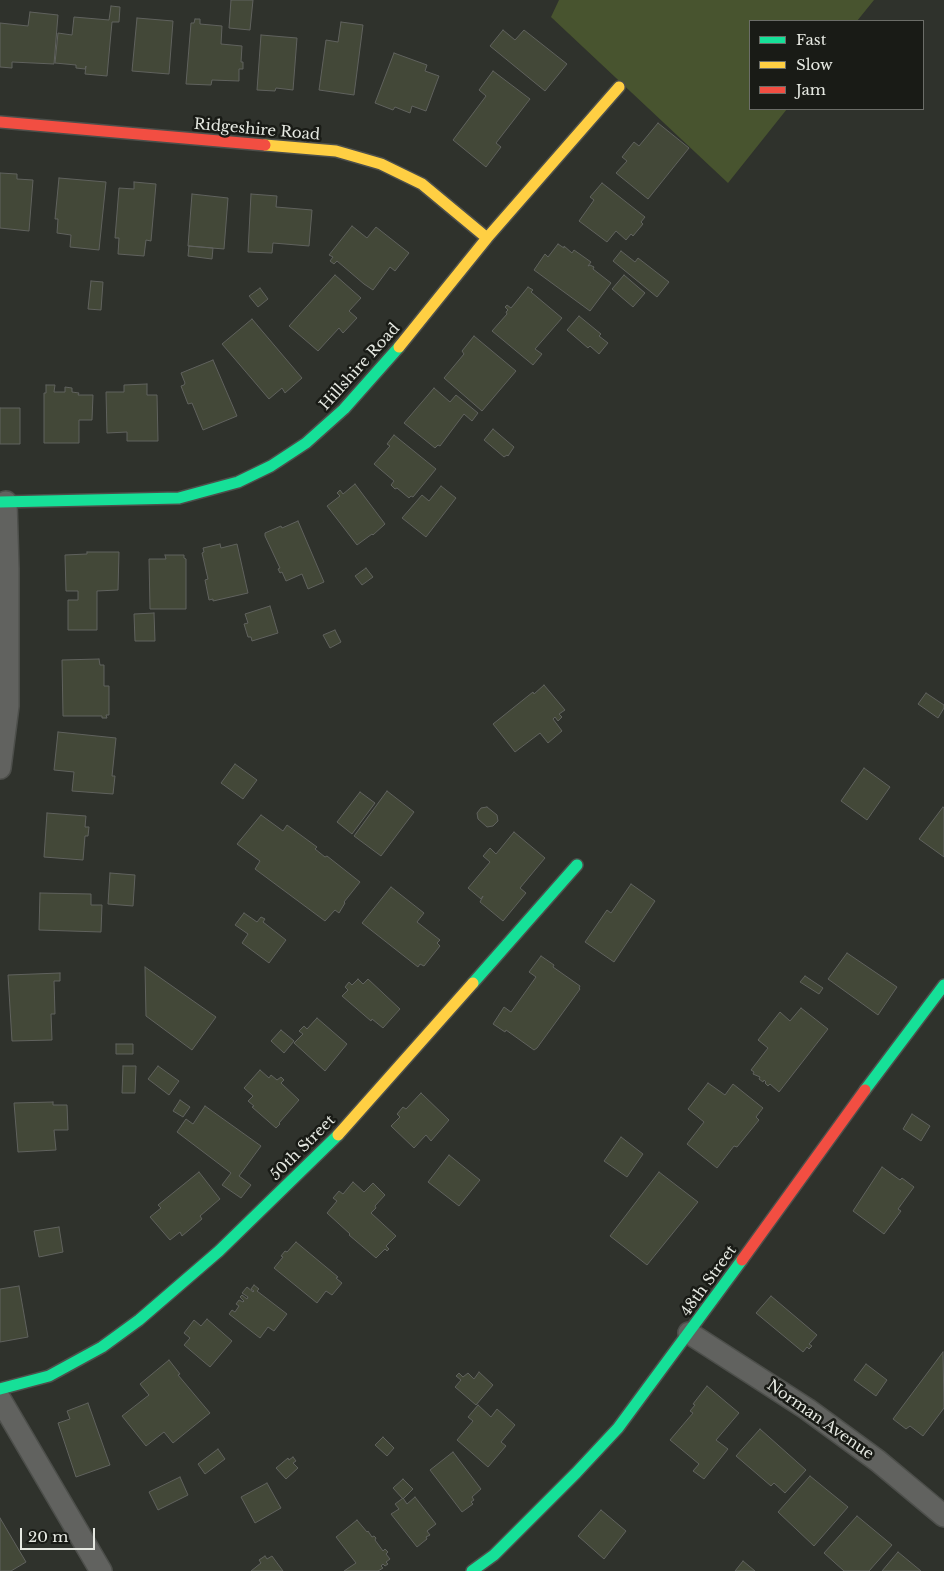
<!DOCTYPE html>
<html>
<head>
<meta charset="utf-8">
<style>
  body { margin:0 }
  #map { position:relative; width:944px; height:1571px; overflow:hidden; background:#2f322c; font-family:"Libre Baskerville",serif }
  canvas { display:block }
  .legend { position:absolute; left:749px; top:20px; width:175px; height:90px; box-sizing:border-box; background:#191b16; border:1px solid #6b6d68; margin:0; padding:6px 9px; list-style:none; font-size:15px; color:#e6e9e2 }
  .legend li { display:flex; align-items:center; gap:10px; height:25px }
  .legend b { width:25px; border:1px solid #6b6d68 }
  .scale { position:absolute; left:20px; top:1528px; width:75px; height:22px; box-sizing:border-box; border:2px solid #e6e9e2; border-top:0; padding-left:6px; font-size:15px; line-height:18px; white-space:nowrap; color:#e6e9e2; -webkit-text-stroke:4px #191b16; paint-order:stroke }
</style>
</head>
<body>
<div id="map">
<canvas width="944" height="1571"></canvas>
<ul class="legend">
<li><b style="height:6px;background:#16e098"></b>Fast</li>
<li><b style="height:6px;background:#ffcf43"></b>Slow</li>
<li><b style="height:6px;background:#f24e42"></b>Jam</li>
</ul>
<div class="scale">20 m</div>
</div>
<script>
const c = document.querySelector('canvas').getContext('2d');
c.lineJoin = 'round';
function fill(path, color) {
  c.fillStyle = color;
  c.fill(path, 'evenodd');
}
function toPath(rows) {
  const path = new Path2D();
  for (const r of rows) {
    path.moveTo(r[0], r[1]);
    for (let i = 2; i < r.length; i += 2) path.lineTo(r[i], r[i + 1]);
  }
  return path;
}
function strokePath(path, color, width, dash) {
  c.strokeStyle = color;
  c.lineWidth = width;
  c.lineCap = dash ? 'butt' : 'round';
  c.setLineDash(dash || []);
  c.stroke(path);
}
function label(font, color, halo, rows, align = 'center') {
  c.font = font + ' "Libre Baskerville",serif';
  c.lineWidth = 5;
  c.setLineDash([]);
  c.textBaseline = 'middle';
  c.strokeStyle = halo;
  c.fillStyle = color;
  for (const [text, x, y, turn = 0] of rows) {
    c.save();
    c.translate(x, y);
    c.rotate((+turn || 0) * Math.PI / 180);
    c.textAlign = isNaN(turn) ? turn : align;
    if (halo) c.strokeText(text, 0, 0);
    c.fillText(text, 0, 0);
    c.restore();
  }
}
const green = toPath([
  [559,0,874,0,857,21,750,21,750,109,787,109,728,183,551,17]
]);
const building = toPath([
  [231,0,253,0,250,30,229,28,231,0],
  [111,6,120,7,119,22,112,22,107,76,85,74,86,66,85,69,76,68,76,65,55,63,58,33,72,35,74,17,109,20,111,6],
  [30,12,58,15,54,64,12,62,12,68,0,67,0,23,28,26,30,12],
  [137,18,173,21,169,74,132,71,137,18],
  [195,19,200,19,200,24,222,26,221,44,242,46,241,62,243,62,243,69,239,69,239,81,212,80,211,85,186,84,191,23,194,23,195,19],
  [341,22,363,25,354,95,319,90,326,40,338,42,341,22],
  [503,30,515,40,524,30,567,64,545,91,490,46,503,30],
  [261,35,297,38,293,90,276,88,275,91,257,90,261,35],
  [394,53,427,65,425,71,439,76,426,111,412,106,410,113,395,107,393,110,375,103,394,53],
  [493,71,530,99,496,143,501,147,486,167,453,140,486,96,479,90,493,71],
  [658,123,689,148,648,199,616,173,627,161,622,157,634,142,639,146,658,123],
  [0,173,17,174,17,179,33,180,29,231,0,228,0,173],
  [59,178,106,182,99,250,70,247,71,235,57,233,58,219,55,219,59,178],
  [134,182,156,184,151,241,146,240,144,256,118,254,119,238,115,238,119,188,134,189,134,182],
  [602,183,645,217,641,222,643,224,633,236,631,234,626,240,616,231,607,242,579,221,594,200,590,197,602,183],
  [192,194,228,198,224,249,188,246,192,194],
  [251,194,277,196,276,207,312,210,309,246,273,243,272,253,248,252,251,194],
  [352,226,367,238,376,227,409,253,395,271,390,267,373,290,364,284,337,261,334,264,330,261,333,257,329,255,352,226],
  [558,244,564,248,564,246,572,253,574,250,591,262,588,266,590,265,594,267,593,269,611,283,590,311,534,270,545,254,548,257,558,244],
  [189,246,213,248,212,259,188,256,189,246],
  [621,251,635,262,638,258,669,282,657,297,613,261,621,251],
  [335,275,361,298,349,311,357,318,343,333,339,328,318,351,289,326,335,275],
  [624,275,645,293,633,307,612,289,624,275],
  [91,281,103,282,101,310,88,309,91,281],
  [528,287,533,290,531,292,562,318,535,349,542,354,533,365,492,331,507,314,506,312,508,310,505,307,507,305,511,308,528,287],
  [260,288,268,299,258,307,249,296,260,288],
  [579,316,601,334,599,336,608,343,599,354,590,346,588,348,567,330,579,316],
  [252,319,302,378,285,393,282,388,269,399,222,344,252,319],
  [474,336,516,371,482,411,444,378,464,354,462,351,474,336],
  [213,360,237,416,203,430,192,403,188,404,181,386,184,385,185,383,181,373,213,360],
  [147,384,147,395,157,395,158,441,127,441,127,432,107,433,106,392,124,392,124,385,147,384],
  [46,385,55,385,54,392,65,392,65,387,72,388,72,392,79,393,78,395,93,395,92,420,79,420,79,443,44,443,44,393,46,393,46,385],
  [434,388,450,402,456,395,478,413,472,421,464,414,440,446,438,445,435,448,404,423,434,388],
  [0,408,20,408,20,444,0,444,0,408],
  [493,429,514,447,508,456,507,455,504,457,484,440,493,429],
  [394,435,436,469,413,497,411,496,409,498,397,488,395,489,391,485,394,481,374,464,390,446,387,444,394,435],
  [355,484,385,524,373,535,372,534,357,545,327,506,340,496,337,493,340,490,343,494,355,484],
  [441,486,456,498,426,537,402,518,422,495,429,501,441,486],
  [298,521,324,582,308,589,302,574,286,581,282,572,280,573,278,569,280,568,265,536,265,533,281,526,282,528,298,521],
  [220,544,221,548,237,544,248,593,213,601,213,599,209,600,205,580,208,579,202,553,204,552,203,548,220,544],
  [87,552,119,552,118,590,97,591,97,630,68,630,68,600,78,600,78,591,66,591,65,555,87,554,87,552],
  [165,555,184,555,184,558,186,559,186,609,150,609,149,559,166,559,165,555],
  [366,568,373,577,362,585,355,576,366,568],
  [270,606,278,633,252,641,251,637,248,637,244,624,248,623,245,614,270,606],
  [154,613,155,641,135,641,134,614,154,613],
  [335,630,341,642,330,648,323,635,335,630],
  [99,659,100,665,104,665,104,686,109,686,109,715,106,715,107,718,102,718,102,716,63,716,62,660,99,659],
  [544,685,565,710,559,714,562,717,558,721,555,717,553,719,562,731,548,743,540,733,515,752,493,724,533,692,534,694,544,685],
  [926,693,944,705,944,708,938,718,918,704,926,693],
  [58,732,116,738,112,776,115,776,113,794,72,791,74,772,54,770,58,732],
  [235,764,257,780,243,799,221,783,235,764],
  [864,768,890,787,867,820,841,801,864,768],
  [387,791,414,812,381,856,354,836,387,791],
  [360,792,375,803,352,834,337,822,360,792],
  [487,807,497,815,498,821,493,826,487,827,478,819,477,813,481,808,487,807],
  [943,807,944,808,944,857,919,839,943,807],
  [47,813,86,816,85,827,89,827,88,836,85,836,83,860,44,857,47,813],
  [261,815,283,831,287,825,317,847,315,849,325,857,327,856,360,882,344,902,345,903,339,913,335,910,325,921,255,869,260,861,237,844,261,815],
  [514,832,545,858,520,888,526,893,503,921,480,902,483,896,481,899,468,888,490,862,483,856,490,848,496,854,514,832],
  [110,873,135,875,133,906,108,904,110,873],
  [631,884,655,901,614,962,585,942,607,910,611,913,631,884],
  [391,887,424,913,417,922,440,940,437,943,440,946,424,966,420,964,418,967,362,923,391,887],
  [40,893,91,894,91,905,102,905,101,932,39,930,40,893],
  [244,913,257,922,261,917,265,919,263,922,286,940,269,963,242,943,248,934,235,925,244,913],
  [847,953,897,987,878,1015,828,979,847,953],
  [541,956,554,965,553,967,580,986,579,988,580,989,537,1048,534,1050,506,1030,505,1032,493,1024,504,1007,511,1012,536,977,529,972,541,956],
  [145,967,216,1017,192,1050,146,1016,145,967],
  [60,973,60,981,54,981,55,1014,51,1014,52,1040,12,1041,8,975,60,973],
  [805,976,823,988,819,994,800,982,805,976],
  [358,979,363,984,368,979,400,1009,383,1028,372,1019,371,1021,342,996,348,990,345,987,349,982,352,985,358,979],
  [801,1008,828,1029,779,1092,770,1084,768,1086,765,1083,766,1082,764,1080,763,1082,759,1079,760,1077,753,1074,754,1072,751,1070,768,1048,758,1040,780,1012,790,1021,801,1008],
  [317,1018,347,1044,325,1071,294,1043,303,1034,299,1031,304,1026,307,1029,317,1018],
  [281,1030,294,1041,284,1053,271,1041,281,1030],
  [116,1044,133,1044,133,1054,116,1054,116,1044],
  [123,1066,136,1066,135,1093,122,1093,123,1066],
  [158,1066,179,1081,169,1095,148,1079,158,1066],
  [260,1070,269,1078,271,1075,277,1080,281,1077,284,1080,281,1083,299,1100,279,1123,280,1124,276,1128,252,1107,254,1106,248,1101,253,1096,244,1088,260,1070],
  [708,1083,725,1095,733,1084,763,1108,756,1117,759,1120,737,1147,734,1146,717,1168,687,1144,704,1122,688,1109,708,1083],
  [421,1093,449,1120,431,1141,426,1135,414,1148,391,1126,400,1117,397,1114,403,1107,406,1109,421,1093],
  [180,1100,190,1107,183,1117,173,1111,180,1100],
  [53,1102,53,1105,67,1105,68,1130,54,1130,56,1150,18,1152,14,1103,53,1102],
  [205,1106,261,1146,239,1176,251,1185,241,1198,222,1185,231,1173,177,1132,186,1119,193,1124,205,1106],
  [912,1114,930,1126,921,1141,903,1129,912,1114],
  [621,1137,643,1154,627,1177,604,1161,621,1137],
  [449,1155,480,1180,459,1206,428,1182,449,1155],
  [882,1167,900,1180,902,1178,914,1187,898,1209,901,1211,884,1234,853,1211,882,1167],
  [199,1172,220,1199,200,1216,202,1219,182,1236,180,1232,170,1240,150,1217,161,1208,158,1205,199,1172],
  [659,1172,698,1202,647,1265,610,1236,659,1172],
  [353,1182,364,1192,373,1183,385,1195,375,1206,376,1208,371,1213,396,1236,386,1246,389,1249,387,1251,385,1249,376,1258,349,1235,350,1234,327,1213,337,1201,333,1198,339,1191,343,1194,353,1182],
  [59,1227,63,1252,39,1257,34,1231,59,1227],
  [296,1242,338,1277,336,1278,342,1283,332,1295,326,1291,317,1303,274,1268,283,1257,281,1256,285,1251,287,1252,296,1242],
  [254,1285,259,1289,257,1291,287,1314,274,1331,268,1327,260,1338,229,1314,232,1310,235,1312,239,1306,236,1304,239,1300,243,1302,244,1301,240,1297,242,1295,247,1299,248,1297,242,1293,247,1287,253,1292,254,1291,251,1289,254,1285],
  [19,1286,28,1337,0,1342,0,1289,19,1286],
  [771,1296,817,1335,809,1344,812,1346,809,1349,807,1347,803,1352,756,1313,771,1296],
  [207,1319,232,1341,210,1367,184,1345,190,1338,184,1333,194,1320,201,1326,207,1319],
  [943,1352,944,1408,923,1436,910,1426,906,1429,893,1419,943,1352],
  [169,1360,180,1374,178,1375,210,1413,173,1443,164,1432,146,1446,122,1416,149,1395,140,1384,169,1360],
  [866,1364,887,1380,876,1396,854,1380,866,1364],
  [479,1372,493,1385,476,1405,455,1387,461,1380,456,1376,459,1373,463,1377,468,1373,474,1379,479,1372],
  [707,1386,739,1413,716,1440,728,1449,704,1479,693,1471,699,1464,670,1440,693,1413,690,1411,695,1405,693,1404,707,1386],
  [88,1403,110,1465,76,1477,58,1423,70,1419,67,1411,88,1403],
  [478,1405,491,1417,497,1409,515,1425,501,1442,506,1446,488,1467,457,1440,473,1421,468,1417,478,1405],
  [760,1429,806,1470,785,1493,774,1483,771,1486,736,1456,760,1429],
  [383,1437,394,1448,387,1456,375,1445,383,1437],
  [218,1449,225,1459,205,1474,198,1464,218,1449],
  [453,1452,481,1489,472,1497,474,1500,471,1502,473,1504,462,1512,430,1470,453,1452],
  [293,1457,296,1461,293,1463,298,1468,286,1479,276,1468,288,1458,289,1460,293,1457],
  [810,1476,848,1507,814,1546,778,1512,810,1476],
  [180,1477,188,1495,158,1510,149,1492,180,1477],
  [403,1479,413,1489,403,1499,393,1488,403,1479],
  [267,1483,281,1508,255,1523,241,1497,267,1483],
  [415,1497,436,1524,427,1531,430,1535,426,1537,427,1539,417,1547,391,1514,399,1509,395,1504,403,1498,407,1504,415,1497],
  [601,1510,626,1531,604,1559,578,1536,601,1510],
  [857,1516,892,1545,869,1571,844,1571,824,1553,857,1516],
  [0,1518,26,1562,11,1571,0,1571,0,1518],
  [357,1520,367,1532,368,1531,372,1537,374,1536,376,1538,375,1540,383,1551,385,1549,388,1552,386,1554,390,1559,386,1562,388,1564,385,1566,383,1564,381,1566,383,1568,378,1571,344,1571,356,1563,336,1537,357,1520],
  [898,1552,921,1571,882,1571,898,1552],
  [265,1556,267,1559,272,1556,283,1571,251,1571,261,1563,259,1560,265,1556],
  [743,1561,755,1571,735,1571,743,1561]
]);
const street = toPath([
  [0,768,8,706,8,569,6,502],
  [689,1333,807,1409,878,1461,944,1516],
  [0,1399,101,1571]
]);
const fast = toPath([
  [0,502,179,498,238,482,271,466,306,443,344,409,399,347],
  [473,983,577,865],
  [865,1090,944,985],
  [0,1389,49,1376,102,1347,139,1320,219,1251,338,1135],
  [472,1571,494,1555,576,1473,618,1428,742,1260]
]);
const slow = toPath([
  [265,145,336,151,381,164,422,184,487,238],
  [399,347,487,238,619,87],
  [338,1135,473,983]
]);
const jam = toPath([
  [0,122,265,145],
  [742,1260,865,1090]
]);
const streetNames = [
  ["Ridgeshire Road",257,130,5],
  ["Hillshire Road",360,367,-48],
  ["50th Street",303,1148,-45],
  ["48th Street",709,1281,-54],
  ["Norman Avenue",820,1420,35]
];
fill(green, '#48542f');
fill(building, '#434838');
strokePath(building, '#60625e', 1);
strokePath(street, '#4d4f4b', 24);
strokePath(fast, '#4d4f4b', 14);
strokePath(slow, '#4d4f4b', 14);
strokePath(jam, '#4d4f4b', 14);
strokePath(street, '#61625f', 21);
strokePath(fast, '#16e098', 11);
strokePath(slow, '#ffcf43', 11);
strokePath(jam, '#f24e42', 11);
label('15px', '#e6e9e2', '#191b16', streetNames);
</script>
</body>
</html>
